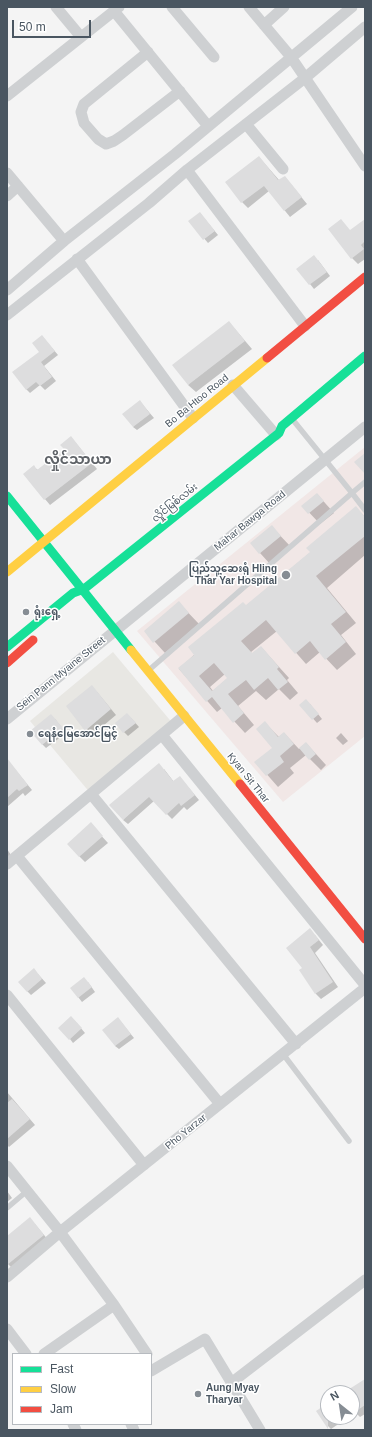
<!DOCTYPE html>
<html>
<head>
<meta charset="utf-8">
<style>
  body { margin:0 }
  #map { position:relative; width:372px; height:1437px; overflow:hidden; background:#f4f4f4; font-family:Helvetica,sans-serif }
  canvas { display:block }
  .frame { position:absolute; inset:0; border:8px solid #4a5661; pointer-events:none }
  .legend { position:absolute; left:12px; top:1353px; width:140px; height:72px; box-sizing:border-box; background:#fff; border:1px solid #b7bbc0; margin:0; padding:5px 7px; list-style:none; font-size:12px; color:#4a5661 }
  .legend li { display:flex; align-items:center; gap:8px; height:20px }
  .legend b { width:20px; border:1px solid #b7bbc0 }
  .north { position:absolute; left:320px; top:1385px; width:40px; height:40px; box-sizing:border-box; background:#fff; border:1px solid #b7bbc0; border-radius:50%; rotate:330deg; font-size:11px; font-weight:700; line-height:16px; text-align:center; color:#4a5661 }
  .north::after { content:''; display:block; margin:auto; width:14px; height:18px; background:#868d94; clip-path:polygon(50% 0,100% 100%,50% 72%,0 100%) }
  .scale { position:absolute; left:12px; top:20px; width:79px; height:18px; box-sizing:border-box; border:2px solid #4a5661; border-top:0; padding-left:5px; font-size:12px; line-height:14px; white-space:nowrap; color:#4a5661; -webkit-text-stroke:3px #fff; paint-order:stroke }
</style>
</head>
<body>
<div id="map">
<canvas width="372" height="1437"></canvas>
<div class="frame"></div>
<ul class="legend">
<li><b style="height:5px;background:#16e098"></b>Fast</li>
<li><b style="height:5px;background:#ffcf43"></b>Slow</li>
<li><b style="height:5px;background:#f24e42"></b>Jam</li>
</ul>
<div class="north">N</div>
<div class="scale">50 m</div>
</div>
<script>
const c = document.querySelector('canvas').getContext('2d');
c.lineJoin = 'round';
function fill(path, color) {
  c.fillStyle = color;
  c.fill(path, 'evenodd');
}
function toPath(rows) {
  const path = new Path2D();
  for (const r of rows) {
    path.moveTo(r[0], r[1]);
    for (let i = 2; i < r.length; i += 2) path.lineTo(r[i], r[i + 1]);
  }
  return path;
}
function strokePath(path, color, width, dash) {
  c.strokeStyle = color;
  c.lineWidth = width;
  c.lineCap = dash ? 'butt' : 'round';
  c.setLineDash(dash || []);
  c.stroke(path);
}
function label(font, color, halo, rows, align = 'center') {
  c.font = font + ' Helvetica,"Noto Sans Myanmar",sans-serif';
  c.lineWidth = 3;
  c.setLineDash([]);
  c.textBaseline = 'middle';
  c.strokeStyle = halo;
  c.fillStyle = color;
  for (const [text, x, y, turn = 0] of rows) {
    c.save();
    c.translate(x, y);
    c.rotate((+turn || 0) * Math.PI / 180);
    c.textAlign = isNaN(turn) ? turn : align;
    if (halo) c.strokeText(text, 0, 0);
    c.fillText(text, 0, 0);
    c.restore();
  }
}
const commercial = toPath([
  [113,652,174,725,91,794,30,721]
]);
const medical = toPath([
  [365,447,365,736,283,802,137,631]
]);
const shadow = toPath([
  [259,157,279,180,285,177,307,204,290,217,269,191,248,208,242,202],
  [200,213,218,235,208,243,190,222],
  [365,220,365,259,358,264,352,258,350,231],
  [318,260,330,276,314,289,298,269],
  [229,322,252,349,196,392,188,385],
  [42,336,58,355,44,366,56,381,45,390,40,385,30,393,26,389,40,352],
  [143,405,154,418,137,430,133,427],
  [71,437,97,469,50,505,24,474,34,467,38,470,65,449],
  [317,494,334,513,320,524,303,506],
  [356,508,365,517,365,555,327,588,356,623,341,635,356,654,337,670,320,652,306,664,277,631,251,652,252,654,261,647,289,678,287,680,298,693,290,700,279,689,266,700,256,691,238,706,254,725,245,733,222,708,217,712,179,669,246,606,311,552],
  [225,674,228,678,213,691,210,687],
  [272,527,291,547,270,564,260,553],
  [179,603,199,624,165,653,145,631],
  [97,692,116,715,91,736,67,706],
  [310,704,322,719,317,723,301,705],
  [131,718,139,727,128,736,124,732],
  [55,719,66,733,46,748,42,744],
  [265,723,279,737,284,733,299,749,306,743,326,765,321,770,306,755,290,768,294,773,278,787,256,762,273,748],
  [341,733,348,741,343,745,336,738],
  [9,762,32,790,25,796,23,793,7,807,7,763],
  [164,769,174,782,184,782,199,800,187,810,184,807,172,819,154,801,128,824,123,820],
  [96,830,108,843,85,862,79,856],
  [7,849,11,855,7,857],
  [315,935,323,945,315,953,338,987,321,999,316,994,304,968,287,948],
  [38,974,46,983,31,995,27,991],
  [88,982,95,992,82,1002,71,988],
  [75,1021,85,1033,73,1043,70,1039],
  [121,1022,134,1038,119,1049,115,1046],
  [7,1092,35,1125,9,1147,7,1145],
  [7,1191,12,1198,7,1202],
  [35,1224,49,1241,14,1270,7,1263,7,1240],
  [365,1380,365,1414,360,1417,356,1413,352,1415,352,1393,345,1393],
  [328,1404,328,1417,349,1417,331,1429,325,1423]
]);
const building = toPath([
  [259,156,278,180,285,176,302,197,284,211,264,186,241,203,225,182],
  [200,212,215,231,203,240,188,221],
  [341,219,350,230,365,219,365,241,361,245,364,249,351,259,328,229],
  [314,255,327,272,309,285,296,269],
  [229,321,245,341,188,385,172,365],
  [42,335,55,351,41,362,52,377,40,386,36,382,26,390,12,372,39,352,32,343],
  [140,400,150,414,133,427,122,414],
  [71,436,92,463,44,500,23,474,34,465,37,470,64,449,60,445],
  [365,453,365,474,354,462],
  [317,493,324,501,308,514,301,506],
  [356,506,365,517,365,536,316,576,346,612,331,624,346,642,325,660,310,641,295,654,266,620,241,641,252,653,261,646,279,667,277,669,288,682,278,690,268,678,254,690,246,680,228,694,244,713,233,723,212,697,206,702,178,668,194,655,188,647,243,602,246,605,310,552,306,548],
  [214,663,227,678,212,691,199,676],
  [272,525,281,536,259,554,250,543],
  [179,601,189,613,153,643,144,631],
  [92,685,111,709,85,731,66,706],
  [306,699,319,714,312,720,299,705],
  [127,713,136,723,123,733,115,723],
  [51,714,63,728,42,745,30,731],
  [265,721,278,737,284,732,294,744,280,756,284,762,266,776,254,762,272,748,256,729],
  [306,742,316,754,309,760,299,748],
  [7,758,28,785,19,791,17,789,7,798],
  [159,763,173,781,180,776,195,795,181,806,179,803,166,815,149,797,123,820,109,805],
  [91,822,103,836,79,857,67,844],
  [310,928,319,940,310,947,333,982,315,994,299,970,302,968,286,948],
  [34,968,42,979,27,992,18,982],
  [84,977,92,987,78,998,70,988],
  [71,1016,82,1028,69,1040,58,1028],
  [118,1017,131,1034,115,1046,102,1030],
  [12,1099,30,1119,7,1139,7,1103],
  [30,1217,44,1235,7,1265,7,1236],
  [365,1379,365,1405,352,1414,352,1393,343,1393],
  [328,1403,328,1429,316,1411]
]);
const lane = toPath([
  [293,420,352,493,365,482],
  [149,670,352,493,365,510],
  [283,1054,349,1141],
  [7,1208,27,1191]
]);
const street = toPath([
  [56,7,81,37],
  [172,7,214,57],
  [249,7,291,57,365,166],
  [114,11,208,126],
  [264,25,284,7],
  [148,52,84,104,81,112,84,123,98,139,106,144,114,141,123,135,180,91],
  [7,96,119,7],
  [246,124,283,169],
  [187,170,305,326],
  [7,173,64,241],
  [7,196,18,186],
  [77,259,193,418],
  [7,290,64,241,175,154,352,7],
  [7,315,149,203,187,170,305,78,365,27],
  [233,385,276,435],
  [7,719,365,427],
  [162,735,365,985],
  [91,794,296,1044],
  [17,856,220,1104],
  [7,864,184,716],
  [7,995,144,1165],
  [7,1166,60,1232,114,1305,147,1354],
  [7,1277,60,1232,365,988],
  [7,1329,26,1354],
  [44,1354,114,1305],
  [151,1371,205,1339,260,1430],
  [231,1383,365,1280],
  [73,1424,76,1430],
  [131,1424,134,1430]
]);
const fast = toPath([
  [7,496,131,650],
  [7,647,73,593,84,589,279,433,282,426,365,356]
]);
const slow = toPath([
  [7,572,267,358],
  [131,650,240,784]
]);
const jam = toPath([
  [267,358,365,277],
  [7,663,33,640],
  [240,784,365,939]
]);
const markers = [
  [286,575,5,"#868d94"],
  [26,612,4,"#868d94"],
  [30,734,4,"#868d94"],
  [198,1394,4,"#868d94"]
];
const streetNames = [
  ["Bo Ba Htoo Road",197,401,-39],
  ["လှိုင်မြစ်လမ်း",175,503,-39],
  ["Mahar Bawga Road",250,521,-39],
  ["Sein Pann Myaine Street",61,674,-39],
  ["Kyan Sit Thar",248,778,51],
  ["Pho Yarzar",186,1132,-39]
];
const poiNames = [
  ["ပြည်သူ့ဆေးရုံ Hling",277,569,"right"],
  ["Thar Yar Hospital",277,581,"right"],
  ["ရုံးရှေ့",34,612],
  ["ရေနံမြေအောင်မြင့်",38,734],
  ["Aung Myay",206,1388],
  ["Tharyar",206,1400]
];
const districtNames = [
  ["လှိုင်သာယာ",78,460]
];
fill(commercial, '#e8e7e3');
fill(medical, '#f1e7e6');
fill(shadow, '#0003');
fill(building, '#ddddde');
strokePath(lane, '#ced0d2', 5.5);
strokePath(street, '#ced0d2', 11);
strokePath(fast, '#16e098', 9);
strokePath(slow, '#ffcf43', 9);
strokePath(jam, '#f24e42', 9);
for (const [x, y, r, color] of markers) {
  const dot = new Path2D();
  dot.arc(x, y, r, 0, 2 * Math.PI);
  c.fillStyle = color;
  c.fill(dot);
  strokePath(dot, '#fff', 1.5);
}
label('10px', '#4a5661', '#fff', streetNames);
label('bold 10px', '#4a5661', '#fff', poiNames, 'left');
label('bold 14px', '#5f6368', '#fff', districtNames);
</script>
</body>
</html>
